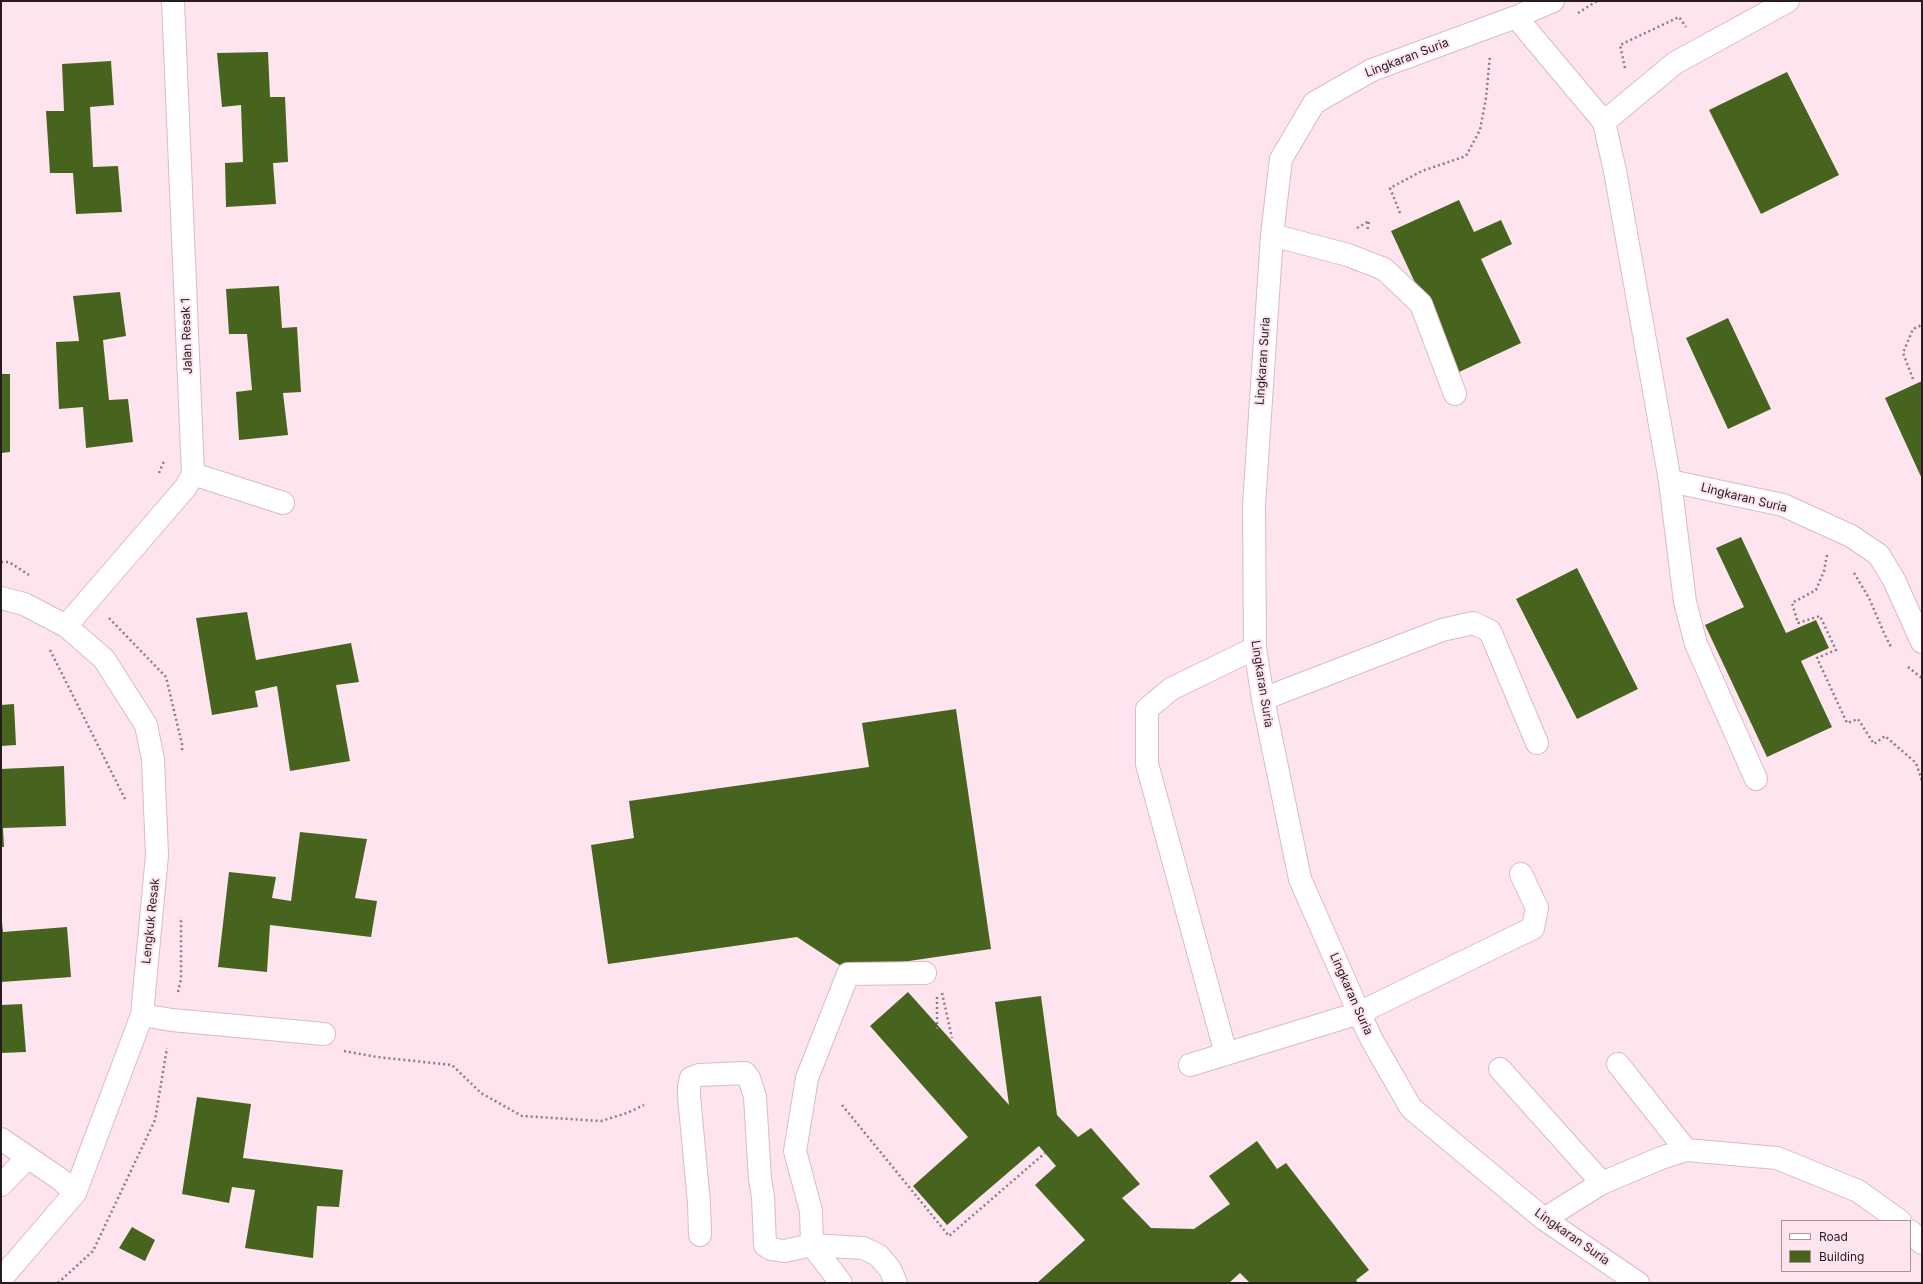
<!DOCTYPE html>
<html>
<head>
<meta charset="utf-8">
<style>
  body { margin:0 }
  #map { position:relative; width:1923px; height:1284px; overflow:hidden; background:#fee4ef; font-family:Inter,sans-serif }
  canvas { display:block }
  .frame { position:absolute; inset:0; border:2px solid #271b21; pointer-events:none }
  .legend { position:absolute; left:1781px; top:1220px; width:130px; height:52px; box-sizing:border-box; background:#fee4ef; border:1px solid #a8949d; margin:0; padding:5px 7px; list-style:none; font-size:12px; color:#271b21 }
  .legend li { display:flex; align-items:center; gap:8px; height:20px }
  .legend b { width:20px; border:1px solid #a8949d }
</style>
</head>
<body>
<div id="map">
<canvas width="1923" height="1284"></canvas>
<div class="frame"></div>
<ul class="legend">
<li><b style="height:5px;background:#fff"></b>Road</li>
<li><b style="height:11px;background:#47641f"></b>Building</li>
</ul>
</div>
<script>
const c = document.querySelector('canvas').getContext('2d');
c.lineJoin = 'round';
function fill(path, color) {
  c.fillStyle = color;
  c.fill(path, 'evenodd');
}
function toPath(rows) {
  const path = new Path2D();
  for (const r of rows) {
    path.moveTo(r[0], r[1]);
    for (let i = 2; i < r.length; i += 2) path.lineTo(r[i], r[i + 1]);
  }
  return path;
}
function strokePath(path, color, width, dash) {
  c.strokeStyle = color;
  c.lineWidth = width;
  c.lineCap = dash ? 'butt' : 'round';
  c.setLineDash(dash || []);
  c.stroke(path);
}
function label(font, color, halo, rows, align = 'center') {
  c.font = font + ' Inter,sans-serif';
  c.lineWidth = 4;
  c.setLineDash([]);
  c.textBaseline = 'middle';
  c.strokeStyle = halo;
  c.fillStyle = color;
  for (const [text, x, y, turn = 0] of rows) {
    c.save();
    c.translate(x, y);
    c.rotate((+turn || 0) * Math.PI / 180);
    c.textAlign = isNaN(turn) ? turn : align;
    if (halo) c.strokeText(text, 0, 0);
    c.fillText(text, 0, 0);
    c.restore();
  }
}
const building = toPath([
  [268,52,270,97,285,97,288,162,273,163,276,204,226,207,225,163,243,162,241,105,222,107,217,53],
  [111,61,114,105,90,107,93,167,118,166,122,212,76,214,73,173,50,173,46,111,64,111,62,64],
  [1787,72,1839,175,1761,214,1709,110],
  [1459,200,1474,232,1501,220,1512,244,1481,259,1521,343,1457,373,1391,231],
  [279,286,282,328,297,327,301,392,283,393,288,435,239,440,236,392,252,390,247,334,229,334,226,289],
  [120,292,126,336,103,340,109,400,128,399,133,442,86,448,83,407,59,409,56,342,79,341,73,296],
  [1728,318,1771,409,1728,429,1686,338],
  [1,374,10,374,10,452,1,453],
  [1922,381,1922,479,1885,398],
  [1741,537,1786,633,1816,620,1829,648,1801,661,1832,727,1767,757,1705,625,1744,607,1716,548],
  [1577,568,1638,689,1577,719,1516,599],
  [247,612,256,660,351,643,359,682,336,685,350,761,290,771,277,686,255,691,258,707,212,715,196,618],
  [14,704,16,745,1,746,1,705],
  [956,709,991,949,847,970,797,937,608,964,591,845,634,838,629,801,869,767,862,723],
  [64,766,66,826,3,828,4,847,1,847,1,769],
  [300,832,367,839,355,898,377,901,371,937,270,925,267,972,218,967,229,872,276,877,272,898,291,901],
  [1,913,3,932,67,927,71,977,1,982],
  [908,992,1009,1105,995,1002,1041,996,1057,1115,1078,1137,1091,1128,1140,1184,1122,1198,1151,1228,1194,1229,1230,1204,1209,1176,1257,1141,1277,1169,1286,1163,1369,1270,1356,1280,1358,1283,1250,1283,1240,1273,1229,1283,1037,1283,1085,1240,1035,1185,1056,1166,1039,1146,947,1225,913,1186,968,1137,870,1026],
  [22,1004,26,1052,1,1053,1,1005],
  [197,1097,251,1104,243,1158,343,1170,339,1207,317,1206,313,1258,245,1248,255,1190,232,1187,229,1203,182,1194],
  [132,1227,155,1240,145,1261,119,1248]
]);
const path = toPath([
  [1578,13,1597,1],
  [1625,68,1620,45,1679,17,1686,27],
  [1400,213,1390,188,1422,171,1466,156,1480,130,1486,98,1490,56],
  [1357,228,1369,221,1367,232],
  [1913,379,1903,353,1913,329,1922,325],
  [159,473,164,461],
  [1827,555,1824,571,1816,590,1792,603,1798,623,1820,616,1836,650,1817,658,1847,723,1858,719,1874,744,1885,736,1916,763,1922,781],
  [1,562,9,562,29,575],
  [1854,573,1869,598,1884,633,1891,647],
  [109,618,166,677,182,744,182,752],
  [50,650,125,799],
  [1908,667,1922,678],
  [178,992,181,979,181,917],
  [942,993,952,1038],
  [937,997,937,1031],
  [344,1051,377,1057,452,1065,481,1093,522,1116,601,1121,627,1113,644,1105],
  [842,1105,949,1236,1045,1153],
  [58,1283,93,1251,155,1120,167,1048]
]);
const minor = toPath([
  [1553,1,1516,17,1372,70,1314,103,1281,159,1272,235,1254,505,1255,648,1263,699,1300,879,1359,1013,1373,1042,1411,1108,1544,1219,1638,1283],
  [1516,17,1604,122,1615,171,1670,481,1685,602,1696,644,1756,779],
  [1604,122,1675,63,1788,1],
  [1272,235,1348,255,1384,269,1421,304,1455,394],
  [193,474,283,503],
  [1670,481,1783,505,1851,536,1879,555,1894,580,1922,642],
  [1,598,24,604,66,626,104,659,146,725,153,759,157,855,142,1015,75,1193,1,1279],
  [66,626,186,487,193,474,173,1],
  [1263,699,1442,630,1473,623,1490,631,1537,743],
  [142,1015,172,1020,324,1034],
  [1226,1054,1147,764,1147,709,1171,689,1255,648],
  [1618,1064,1686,1150],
  [1190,1065,1359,1013,1533,928,1537,908,1521,874],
  [1500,1069,1602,1183],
  [1,1139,60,1179,75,1193],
  [1,1185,28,1157],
  [1544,1219,1602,1183,1661,1158,1686,1150,1777,1158,1858,1191,1900,1221],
  [1910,1231,1922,1243],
  [700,1235,699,1203,689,1096,689,1086,691,1078,699,1075,745,1073,749,1078,755,1097,760,1179,763,1197,765,1245,771,1249,784,1251,812,1245,863,1248,878,1255,890,1269,896,1283],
  [841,1283,812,1245,811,1211,795,1151,807,1078,848,974,925,973]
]);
const streetNames = [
  ["Lingkaran Suria",1407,58,-21],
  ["Jalan Resak 1",187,336,-92],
  ["Lingkaran Suria",1263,361,-86],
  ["Lingkaran Suria",1744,498,14],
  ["Lingkaran Suria",1262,684,81],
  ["Lengkuk Resak",151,921,-84],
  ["Lingkaran Suria",1351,994,66],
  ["Lingkaran Suria",1572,1237,35]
];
fill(building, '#47641f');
strokePath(minor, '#dabac8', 24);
strokePath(path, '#8d7b83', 2.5, [2, 3]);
strokePath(minor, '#fff', 22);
label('12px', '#271b21', '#fee4ef', streetNames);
</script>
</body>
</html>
